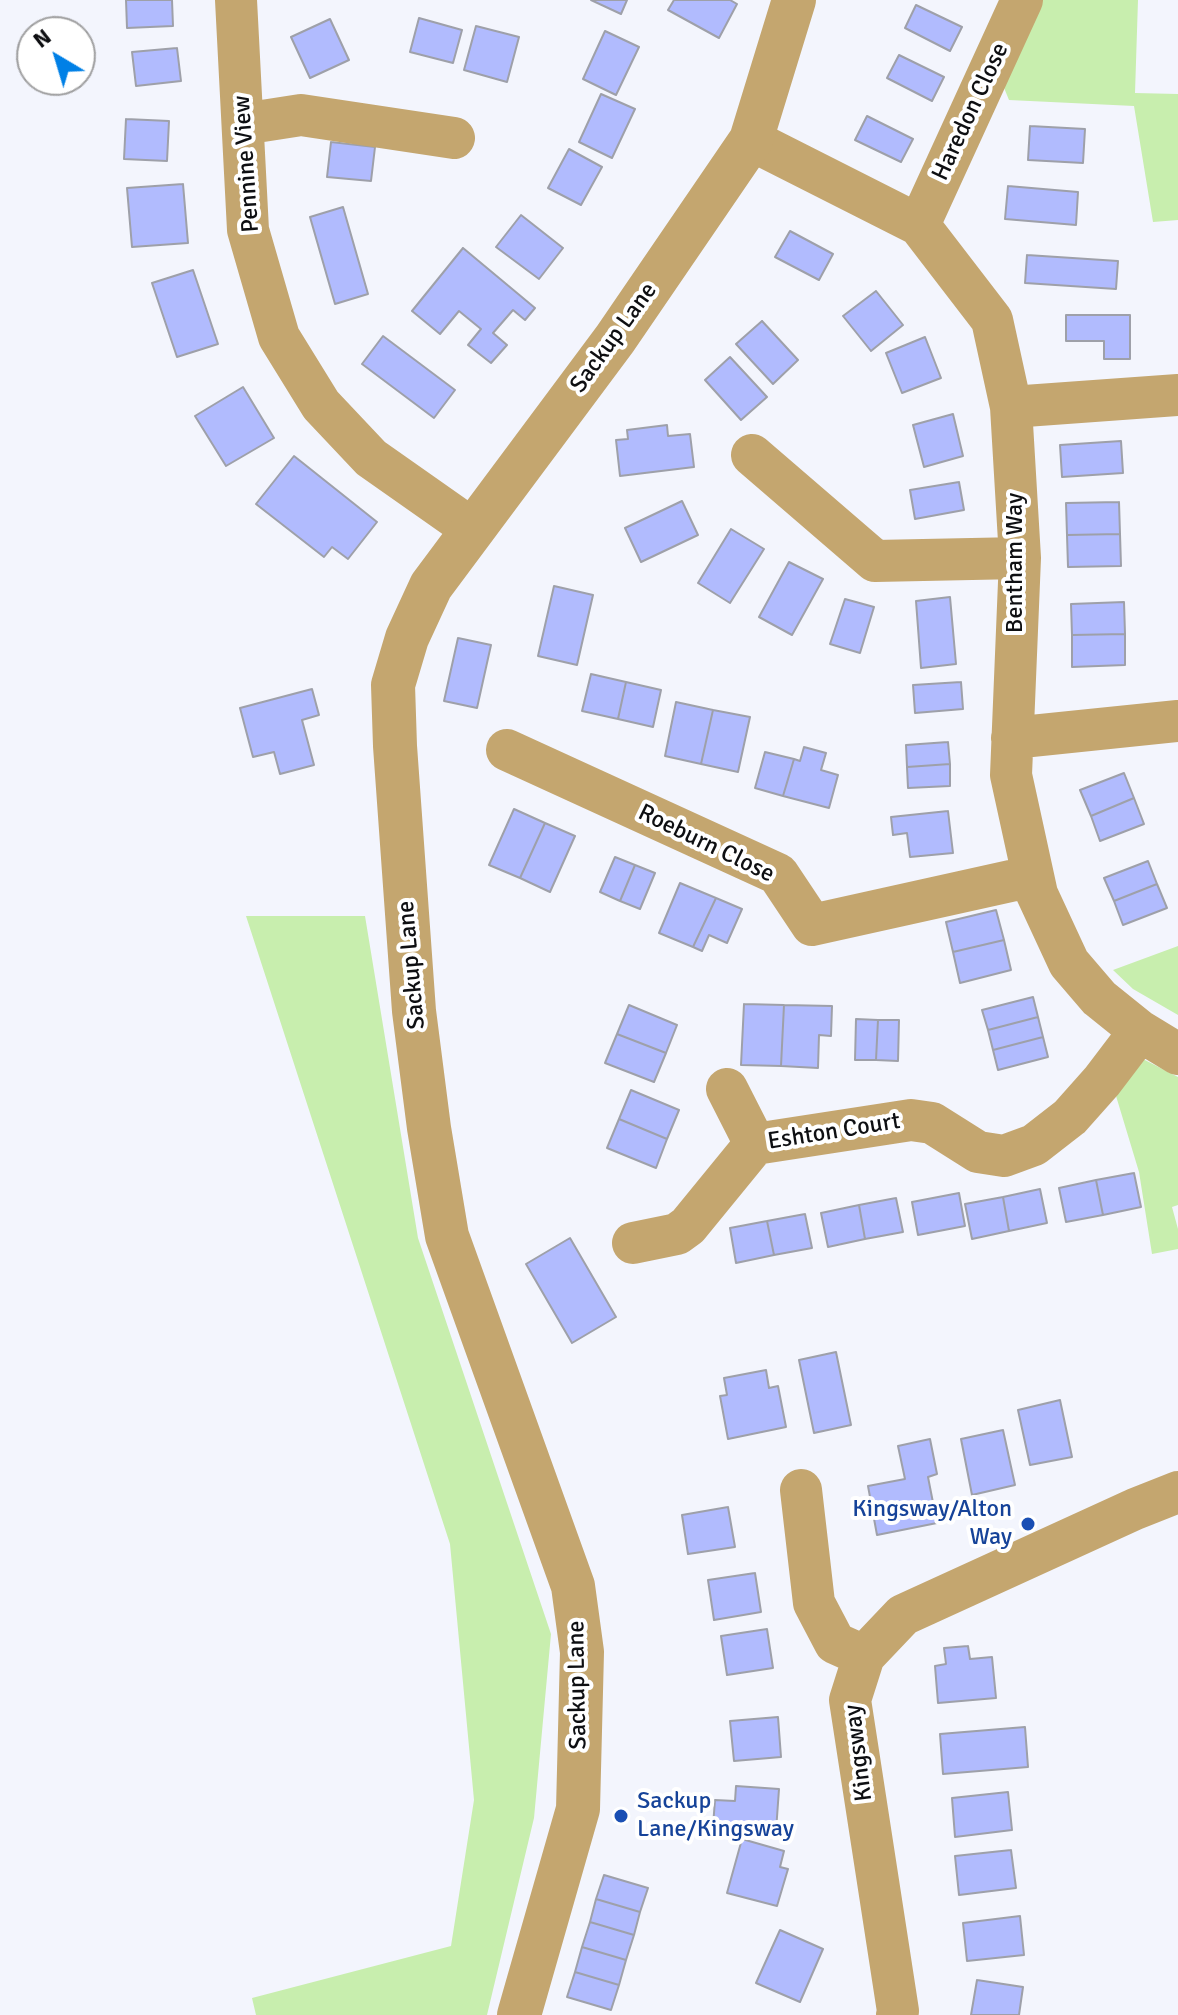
<!DOCTYPE html>
<html>
<head>
<meta charset="utf-8">
<style>
  body { margin:0 }
  #map { position:relative; width:1178px; height:2015px; overflow:hidden; background:#f3f5fd; font-family:Signika,sans-serif }
  canvas { display:block }
  .north { position:absolute; left:16px; top:16px; width:80px; height:80px; box-sizing:border-box; background:#fff; border:2px solid #9f9fa0; border-radius:50%; rotate:322deg; font-size:22px; font-weight:700; line-height:32px; text-align:center; color:#0e0f12 }
  .north::after { content:''; display:block; margin:auto; width:28px; height:36px; background:#0080e6; clip-path:polygon(50% 0,100% 100%,50% 72%,0 100%) }
</style>
</head>
<body>
<div id="map">
<canvas width="1178" height="2015"></canvas>
<div class="north">N</div>
</div>
<script>
const c = document.querySelector('canvas').getContext('2d');
c.lineJoin = 'round';
function fill(path, color) {
  c.fillStyle = color;
  c.fill(path, 'evenodd');
}
function toPath(rows) {
  const path = new Path2D();
  for (const r of rows) {
    path.moveTo(r[0], r[1]);
    for (let i = 2; i < r.length; i += 2) path.lineTo(r[i], r[i + 1]);
  }
  return path;
}
function strokePath(path, color, width, dash) {
  c.strokeStyle = color;
  c.lineWidth = width;
  c.lineCap = dash ? 'butt' : 'round';
  c.setLineDash(dash || []);
  c.stroke(path);
}
function label(font, color, halo, rows, align = 'center') {
  c.font = font + ' Signika,sans-serif';
  c.lineWidth = 8;
  c.setLineDash([]);
  c.textBaseline = 'middle';
  c.strokeStyle = halo;
  c.fillStyle = color;
  for (const [text, x, y, turn = 0] of rows) {
    c.save();
    c.translate(x, y);
    c.rotate((+turn || 0) * Math.PI / 180);
    c.textAlign = isNaN(turn) ? turn : align;
    if (halo) c.strokeText(text, 0, 0);
    c.fillText(text, 0, 0);
    c.restore();
  }
}
const green = toPath([
  [1036,0,1138,0,1135,93,1178,94,1178,220,1153,222,1134,106,1009,100,1000,78],
  [246,916,365,916,418,1238,551,1634,534,1818,487,2015,256,2015,252,1998,451,1946,474,1800,450,1544],
  [1178,946,1178,1015,1133,989,1113,970],
  [1141,1058,1178,1077,1178,1205,1172,1207,1178,1229,1178,1249,1152,1254,1139,1172,1113,1086]
]);
const building = toPath([
  [126,0,172,0,173,26,127,28,126,0],
  [591,0,627,0,621,14,591,0],
  [674,0,730,0,737,4,719,38,668,10,674,0],
  [916,5,962,27,950,51,905,28,916,5],
  [419,18,462,30,453,63,410,52,419,18],
  [330,19,349,60,310,78,291,37,330,19],
  [476,26,519,37,507,82,464,70,476,26],
  [605,31,639,47,616,95,583,79,605,31],
  [177,48,181,81,136,86,132,52,177,48],
  [899,55,944,77,932,101,887,78,899,55],
  [601,94,635,109,612,158,579,142,601,94],
  [867,116,913,139,901,162,855,140,867,116],
  [126,119,169,121,167,161,124,159,126,119],
  [1030,126,1085,129,1083,163,1028,160,1030,126],
  [331,142,375,147,371,181,327,177,331,142],
  [569,149,602,167,581,205,548,188,569,149],
  [183,184,188,243,132,247,127,188,183,184],
  [1008,186,1078,192,1076,225,1005,219,1008,186],
  [343,207,368,294,335,304,310,217,343,207],
  [521,215,563,248,539,279,496,247,521,215],
  [790,231,833,254,819,280,775,257,790,231],
  [463,248,535,308,525,320,513,310,493,333,507,345,491,363,468,345,481,329,459,311,440,334,412,311,463,248],
  [1027,255,1118,261,1116,289,1025,283,1027,255],
  [193,270,218,344,177,357,152,283,193,270],
  [876,291,903,325,871,351,843,316,876,291],
  [1066,315,1130,315,1130,359,1104,359,1104,341,1066,341,1066,315],
  [762,321,798,360,773,384,736,344,762,321],
  [383,336,455,390,434,418,362,364,383,336],
  [925,337,941,378,902,393,886,353,925,337],
  [730,357,767,397,741,420,705,380,730,357],
  [243,387,274,438,226,466,195,416,243,387],
  [953,414,963,456,924,467,913,425,953,414],
  [667,425,668,436,690,434,694,467,620,476,616,440,628,439,627,430,667,425],
  [1121,441,1123,473,1062,477,1060,445,1121,441],
  [294,456,377,522,348,559,332,547,324,557,256,504,294,456],
  [959,482,964,510,915,519,910,490,959,482],
  [682,501,698,535,641,562,625,528,682,501],
  [1119,502,1120,534,1067,535,1066,503,1119,502],
  [731,529,764,549,730,603,698,583,731,529],
  [1120,534,1121,566,1068,567,1067,535,1120,534],
  [789,562,823,579,792,635,759,617,789,562],
  [554,586,593,595,577,665,538,656,554,586],
  [950,597,956,664,921,668,916,601,950,597],
  [845,599,874,607,860,653,830,644,845,599],
  [1124,602,1125,634,1072,635,1071,604,1124,602],
  [1125,634,1125,665,1072,667,1072,635,1125,634],
  [458,638,491,645,477,708,444,701,458,638],
  [591,674,626,682,618,719,582,711,591,674],
  [626,682,661,690,653,727,618,719,626,682],
  [961,682,963,709,915,713,913,685,961,682],
  [312,689,319,715,302,720,314,765,280,774,274,752,253,757,240,708,312,689],
  [676,702,713,710,701,764,665,756,676,702],
  [713,710,750,717,738,772,701,764,713,710],
  [948,742,950,764,907,767,906,745,948,742],
  [804,747,826,753,821,770,838,775,829,808,783,796,794,759,800,761,804,747],
  [765,752,794,759,783,796,755,788,765,752],
  [950,764,950,786,908,788,907,767,950,764],
  [1124,773,1134,798,1091,816,1080,790,1124,773],
  [1134,798,1144,824,1100,841,1091,816,1134,798],
  [514,809,545,823,520,878,489,865,514,809],
  [948,811,953,853,910,857,907,833,893,835,891,817,948,811],
  [545,823,575,836,550,892,520,878,545,823],
  [615,857,635,865,620,901,600,892,615,857],
  [1148,861,1157,884,1114,901,1104,878,1148,861],
  [635,865,655,873,640,909,620,901,635,865],
  [680,883,716,898,693,947,659,933,680,883],
  [1157,884,1167,908,1123,925,1114,901,1157,884],
  [716,898,742,909,727,943,709,935,702,951,693,947,716,898],
  [996,910,1004,940,953,952,946,922,996,910],
  [1004,940,1011,970,960,983,953,952,1004,940],
  [1033,997,1038,1017,988,1030,982,1010,1033,997],
  [744,1004,784,1005,781,1066,741,1065,744,1004],
  [629,1005,677,1025,666,1053,617,1034,629,1005],
  [784,1005,832,1006,831,1036,819,1035,818,1068,781,1066,784,1005],
  [1038,1017,1043,1037,993,1050,988,1030,1038,1017],
  [856,1019,878,1020,876,1060,855,1060,856,1019],
  [878,1020,899,1020,898,1061,876,1060,878,1020],
  [617,1034,666,1053,654,1082,605,1063,617,1034],
  [1043,1037,1048,1057,998,1070,993,1050,1043,1037],
  [631,1090,679,1110,667,1139,619,1119,631,1090],
  [619,1119,667,1139,656,1168,607,1148,619,1119],
  [1134,1173,1141,1207,1103,1215,1096,1180,1134,1173],
  [1096,1180,1103,1215,1066,1222,1059,1188,1096,1180],
  [1040,1189,1047,1223,1009,1231,1003,1197,1040,1189],
  [959,1193,965,1226,918,1235,912,1202,959,1193],
  [1003,1197,1009,1231,972,1239,965,1204,1003,1197],
  [896,1198,903,1232,865,1239,859,1205,896,1198],
  [859,1205,865,1239,828,1247,821,1213,859,1205],
  [805,1214,812,1248,774,1255,767,1221,805,1214],
  [767,1221,774,1255,736,1263,730,1228,767,1221],
  [570,1238,616,1317,572,1343,526,1264,570,1238],
  [836,1352,851,1425,814,1433,799,1360,836,1352],
  [766,1370,769,1388,778,1386,786,1427,728,1439,720,1396,727,1395,724,1378,766,1370],
  [1060,1400,1072,1457,1030,1465,1018,1410,1060,1400],
  [1003,1430,1015,1485,972,1495,961,1439,1003,1430],
  [930,1439,937,1474,928,1477,937,1523,877,1535,868,1486,905,1479,898,1446,930,1439],
  [728,1507,735,1547,688,1554,682,1515,728,1507],
  [755,1573,761,1612,714,1620,708,1580,755,1573],
  [767,1629,773,1668,727,1675,721,1636,767,1629],
  [968,1646,970,1659,992,1657,996,1698,938,1703,935,1666,946,1664,944,1648,968,1646],
  [778,1717,781,1757,734,1761,730,1721,778,1717],
  [1025,1727,1028,1767,943,1774,940,1734,1025,1727],
  [736,1786,779,1789,776,1831,713,1826,715,1800,735,1801,736,1786],
  [1008,1792,1012,1830,955,1837,952,1798,1008,1792],
  [742,1839,784,1851,780,1867,788,1869,777,1906,727,1893,742,1839],
  [1011,1850,1016,1888,959,1895,955,1856,1011,1850],
  [604,1875,648,1888,640,1912,596,1899,604,1875],
  [596,1899,640,1912,634,1935,590,1922,596,1899],
  [1020,1916,1024,1955,967,1961,963,1923,1020,1916],
  [590,1922,634,1935,626,1960,582,1947,590,1922],
  [780,1930,823,1949,800,2002,756,1983,780,1930],
  [582,1947,626,1960,619,1985,575,1972,582,1947],
  [575,1972,619,1985,611,2010,567,1997,575,1972],
  [977,1980,1023,1987,1019,2015,971,2015,977,1980]
]);
const minor = toPath([
  [236,0,248,230,279,337,321,405,371,458,472,529],
  [243,124,301,115,454,138],
  [751,140,919,225,992,320,1011,407,1020,558,1011,775,1037,894,1069,963,1099,998,1140,1031,1178,1054],
  [919,225,1022,0],
  [1011,407,1178,395],
  [752,455,875,561,1020,558],
  [1012,738,1178,721],
  [507,750,778,874,812,925,1033,876],
  [727,1089,755,1144,911,1120,932,1123,978,1152,1004,1156,1034,1145,1070,1117,1102,1081,1140,1031],
  [633,1243,677,1234,688,1226,755,1144],
  [801,1490,814,1603,835,1643,864,1656],
  [897,2015,898,2011,850,1700,864,1656,903,1615,1135,1509,1178,1492]
]);
const tertiary = toPath([
  [519,2015,578,1809,582,1652,573,1586,447,1236,429,1128,414,1011,395,746,393,685,407,638,431,586,615,339,751,140,794,0]
]);
const markers = [
  [1028,1524,8,"#1a4fb4"],
  [621,1816,8,"#1a4fb4"]
];
const streetNames = [
  ["Haredon Close",971,112,-65],
  ["Pennine View",247,164,-94],
  ["Sackup Lane",614,338,-54],
  ["Bentham Way",1016,563,-90],
  ["Roeburn Close",706,844,26],
  ["Sackup Lane",412,965,-95],
  ["Eshton Court",834,1132,-9],
  ["Sackup Lane",578,1685,-91],
  ["Kingsway",859,1753,-97]
];
const transitNames = [
  ["Kingsway/Alton",1012,1510],
  ["Way",1012,1538],
  ["Sackup",637,1802,"left"],
  ["Lane/Kingsway",637,1830,"left"]
];
fill(green, '#c8eeae');
fill(building, '#b1bbfe');
strokePath(building, '#9ea0a9', 2);
strokePath(minor, '#c4a66f', 42);
strokePath(tertiary, '#c4a66f', 44);
for (const [x, y, r, color] of markers) {
  const dot = new Path2D();
  dot.arc(x, y, r, 0, 2 * Math.PI);
  c.fillStyle = color;
  c.fill(dot);
  strokePath(dot, '#fff', 3);
}
label('24px', '#0e0f12', '#fff', streetNames);
label('24px', '#164399', '#fff', transitNames, 'right');
</script>
</body>
</html>
